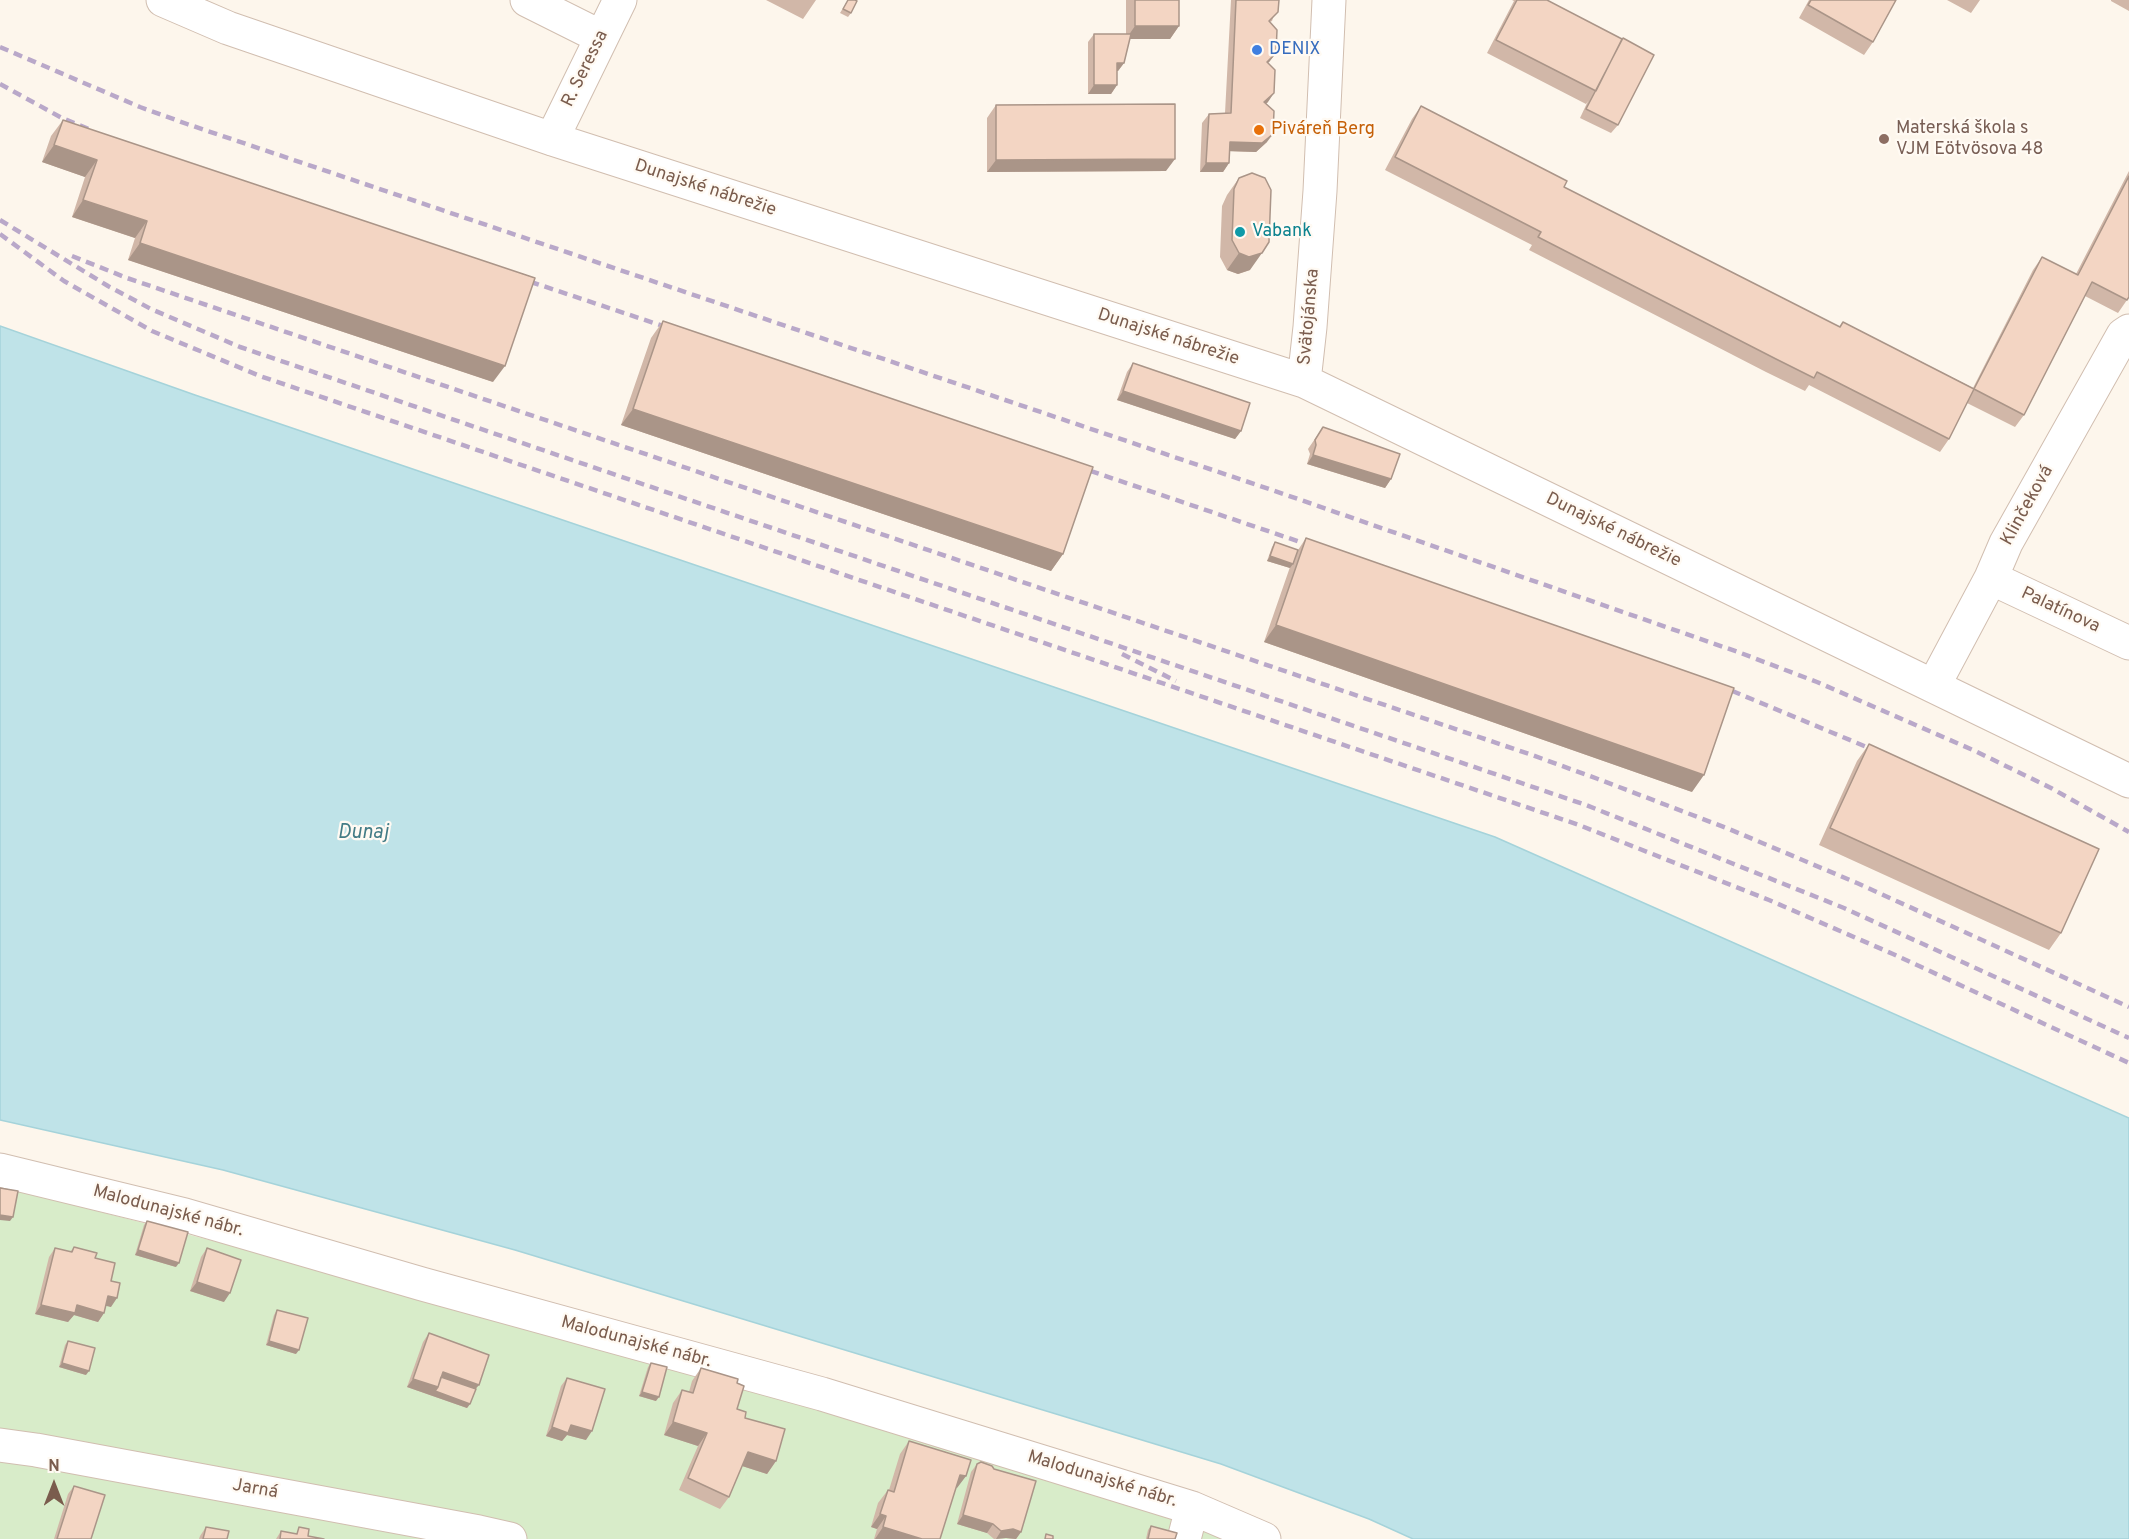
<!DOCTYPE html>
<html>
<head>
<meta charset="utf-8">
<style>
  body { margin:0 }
  #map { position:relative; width:2129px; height:1539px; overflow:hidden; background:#fdf6ec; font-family:Overpass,sans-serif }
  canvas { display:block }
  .north { position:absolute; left:24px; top:1455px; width:60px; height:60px; -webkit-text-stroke:4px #fffaf3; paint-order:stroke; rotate:0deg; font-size:16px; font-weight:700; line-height:24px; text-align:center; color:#7a5c4d }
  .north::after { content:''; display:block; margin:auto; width:21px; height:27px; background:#7a5c4d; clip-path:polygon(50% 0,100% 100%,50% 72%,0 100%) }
</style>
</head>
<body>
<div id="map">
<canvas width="2129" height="1539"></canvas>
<div class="north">N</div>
</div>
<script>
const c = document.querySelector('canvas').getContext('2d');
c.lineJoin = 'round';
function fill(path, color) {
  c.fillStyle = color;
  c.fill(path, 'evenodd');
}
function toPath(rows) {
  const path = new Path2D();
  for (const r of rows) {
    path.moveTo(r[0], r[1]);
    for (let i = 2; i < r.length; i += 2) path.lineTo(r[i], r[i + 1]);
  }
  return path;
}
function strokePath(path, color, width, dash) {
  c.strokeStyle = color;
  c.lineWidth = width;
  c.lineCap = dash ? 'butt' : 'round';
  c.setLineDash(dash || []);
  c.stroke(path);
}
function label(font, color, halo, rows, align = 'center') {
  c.font = font + ' Overpass,sans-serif';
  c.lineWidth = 4.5;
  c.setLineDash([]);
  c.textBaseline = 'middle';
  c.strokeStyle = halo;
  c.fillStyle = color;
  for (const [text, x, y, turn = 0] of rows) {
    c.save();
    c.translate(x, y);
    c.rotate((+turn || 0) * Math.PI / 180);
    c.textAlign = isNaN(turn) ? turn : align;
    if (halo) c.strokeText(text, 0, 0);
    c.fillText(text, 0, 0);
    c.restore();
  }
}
const green = toPath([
  [0,1186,415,1293,819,1410,1238,1539,0,1539]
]);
const water = toPath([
  [0,326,195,395,1495,837,2129,1118,2129,1539,1413,1539,1369,1519,1221,1464,515,1250,223,1170,0,1120,0,326]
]);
const minor = toPath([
  [163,0,228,28,552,139,1304,381,2129,781],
  [527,0,601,37],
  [552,139,620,0],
  [1304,381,1310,327,1320,191,1329,0],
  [1991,578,2129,643],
  [1934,685,1991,578,2006,543,2123,335,2129,331],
  [0,1170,185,1215,422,1284,822,1394,1192,1508,1264,1539],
  [0,1445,36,1450,479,1532,510,1539],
  [1184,1539,1192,1508]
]);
const rail = toPath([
  [0,47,140,107,187,124,1272,490,1738,652,1817,682,1973,750,2051,788,2129,832],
  [0,84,62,118,91,130],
  [0,220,108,286,151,309,240,347,1586,805,1844,908,2129,1038],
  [0,234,64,281,152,331,260,376,1579,825,1769,900,1893,954,2129,1063],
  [72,256,127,278,1532,755,1598,779,1729,829,1857,883,2129,1007],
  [516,277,675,330],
  [1076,466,1318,548],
  [1122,654,1176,681],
  [1718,685,1881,753]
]);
const wall = toPath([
  [766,0,816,0,803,19],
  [848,0,855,0,851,13,848,17,840,13],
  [1126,0,1179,0,1179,26,1170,39,1130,39,1124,63,1118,71,1117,71,1117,85,1111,94,1088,94,1088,42,1094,34,1126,34],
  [1231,0,1279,0,1272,21,1270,22,1270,61,1268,63,1268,102,1266,104,1267,142,1256,152,1229,151,1229,163,1223,172,1200,172,1202,123,1209,114,1225,113],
  [1512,0,1547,0,1618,125,1611,133,1580,118,1588,101,1586,104,1487,53,1514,1],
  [1809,0,1896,0,1873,42,1864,55,1799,18],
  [1947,0,1980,0,1971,13],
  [2111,0,2129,0,2129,11,2111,1],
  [996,105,1166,171,987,172,987,118],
  [1421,106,1564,187,1839,327,1843,322,1973,388,2033,270,2042,257,2076,274,2129,171,2129,297,2118,313,2085,296,2024,415,2015,427,1967,403,1949,439,1940,452,1809,385,1805,391,1766,372,1529,250,1532,245,1385,170,1412,119],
  [63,120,493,382,128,260,135,238,72,217,85,177,42,162,51,136],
  [1239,178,1250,270,1238,274,1227,270,1220,257,1222,206,1227,195],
  [663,321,1063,554,1051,571,621,425,651,338],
  [1133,363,1241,431,1235,439,1117,400,1127,372],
  [1323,427,1391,479,1385,488,1307,464,1310,454,1308,449],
  [1306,538,1692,792,1264,642,1290,567,1290,568,1267,561,1272,547,1275,542,1298,550],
  [1869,744,2061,933,2049,950,1819,845,1857,761],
  [147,1221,176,1267,135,1255,144,1225],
  [74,1247,95,1258,111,1281,111,1307,106,1305,104,1313,98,1322,74,1315,68,1322,35,1314,49,1257,55,1248,70,1252],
  [207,1248,224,1302,190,1291,201,1257],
  [277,1310,296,1354,266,1345,274,1315],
  [429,1333,476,1389,470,1404,467,1408,407,1387,423,1342],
  [68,1341,86,1375,59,1367,65,1345],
  [651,1363,656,1401,639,1396,648,1367],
  [701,1368,737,1383,737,1409,745,1418,776,1461,767,1474,742,1466,729,1497,720,1509,679,1490,698,1446,664,1435,673,1403,682,1390,689,1392,692,1381],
  [567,1378,586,1440,567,1435,562,1441,546,1436,561,1386],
  [909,1441,966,1476,956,1488,940,1539,874,1539,877,1529,871,1527,878,1503,888,1490,889,1490,900,1454],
  [977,1464,1021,1532,1016,1539,1006,1538,994,1539,987,1533,957,1524,971,1472],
  [74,1486,91,1539,54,1539,68,1494],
  [1151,1526,1175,1539,1146,1539,1148,1530],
  [206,1527,227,1539,199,1539,200,1536],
  [281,1531,280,1539,276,1539]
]);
const shadedWall = toPath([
  [1135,26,1179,26,1170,39,1126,39],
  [1276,53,1270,61,1260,70,1267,62],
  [1117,63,1124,63,1118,71,1111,71],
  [1094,85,1117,85,1111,94,1088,94],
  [1274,93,1268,102,1258,110,1264,102],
  [1273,134,1267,142,1256,152,1224,151,1230,142],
  [54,145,97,160,85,177,42,162],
  [1175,159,1166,171,987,172,996,160],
  [1206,163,1229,163,1223,172,1200,172],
  [83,200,147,221,135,238,72,217],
  [140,243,505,366,493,382,128,260],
  [1239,253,1262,253,1250,270,1238,274,1227,270],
  [1123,391,1241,431,1235,439,1117,400],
  [633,409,1063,554,1051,571,621,425],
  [1313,455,1391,479,1385,488,1307,464],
  [1270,556,1293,564,1290,568,1267,561],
  [1276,625,1704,775,1692,792,1264,642],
  [0,1215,13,1217,10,1221,0,1220],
  [138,1250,179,1263,176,1267,135,1255],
  [197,1282,230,1293,224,1302,190,1291],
  [108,1296,117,1298,111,1307,102,1305],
  [41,1305,77,1305,104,1313,98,1322,74,1315,68,1322,35,1314],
  [269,1341,299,1350,296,1354,266,1345],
  [62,1363,89,1371,86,1375,59,1367],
  [443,1372,479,1385,472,1393,438,1381],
  [413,1379,438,1387,470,1404,467,1408,407,1387],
  [642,1392,659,1397,656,1401,639,1396],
  [673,1422,707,1433,698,1446,664,1435],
  [571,1425,592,1431,586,1440,567,1435,562,1441,546,1436,552,1427],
  [748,1452,776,1461,767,1474,739,1465],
  [960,1475,966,1476,957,1488,951,1487],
  [880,1514,886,1516,877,1529,871,1527],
  [963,1515,993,1524,987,1533,957,1524],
  [883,1527,922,1539,875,1539],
  [1013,1529,1021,1532,1016,1539,1006,1538,996,1539,1001,1531]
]);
const building = toPath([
  [848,0,855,0,857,1,851,13,843,9,848,0],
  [1135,0,1179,0,1179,26,1135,26,1135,0],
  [1236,0,1279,0,1278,12,1269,21,1277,30,1276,53,1267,62,1275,70,1274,93,1264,102,1274,111,1273,134,1262,143,1230,142,1229,163,1206,163,1209,114,1231,113,1236,0],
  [1517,0,1547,0,1622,39,1596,91,1496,40,1517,0],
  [1811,0,1896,0,1873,42,1808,5,1811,0],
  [1094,34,1131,34,1124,63,1117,63,1117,85,1094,85,1094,34],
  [1623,38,1654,55,1618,125,1586,109,1623,38],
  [1175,104,1175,159,996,160,996,105,1175,104],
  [1421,106,1567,181,1564,187,1840,327,1843,322,1974,389,2042,257,2078,275,2129,176,2129,297,2127,300,2092,282,2024,415,1974,389,1949,439,1817,372,1814,378,1776,359,1538,237,1541,232,1395,157,1421,106],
  [63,120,535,278,505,366,140,243,147,221,83,200,97,160,54,145,63,120],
  [1252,173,1265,178,1271,190,1269,242,1262,253,1249,257,1239,253,1232,240,1234,189,1239,178,1252,173],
  [663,321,1093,467,1063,554,633,409,663,321],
  [1133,363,1250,403,1241,431,1123,391,1133,363],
  [1323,427,1400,454,1391,479,1313,455,1316,445,1315,440,1323,427],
  [1306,538,1734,688,1704,775,1276,625,1306,538],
  [1275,542,1298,550,1293,564,1270,556,1275,542],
  [1869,744,2099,849,2061,933,1830,828,1869,744],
  [0,1188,18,1191,13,1217,0,1215,0,1188],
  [147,1221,188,1232,179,1263,138,1250,147,1221],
  [74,1247,97,1253,95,1258,115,1263,111,1281,120,1283,117,1298,108,1296,104,1313,77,1305,75,1313,41,1305,55,1248,72,1252,74,1247],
  [207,1248,241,1260,230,1293,197,1282,207,1248],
  [277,1310,308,1318,299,1350,269,1341,277,1310],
  [429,1333,489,1355,479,1385,443,1372,438,1387,413,1379,429,1333],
  [68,1341,95,1348,89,1371,62,1363,68,1341],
  [651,1363,667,1367,659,1397,642,1392,651,1363],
  [701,1368,738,1379,737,1383,744,1386,737,1409,746,1412,745,1418,785,1429,776,1461,748,1452,729,1497,688,1478,707,1433,673,1422,682,1390,693,1393,701,1368],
  [441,1377,476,1389,470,1404,435,1391,438,1387,441,1377],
  [567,1378,605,1389,592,1431,571,1425,568,1433,552,1427,567,1378],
  [909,1441,971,1460,966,1476,960,1475,940,1539,922,1539,883,1527,886,1516,880,1514,888,1490,894,1492,909,1441],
  [981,1462,992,1466,994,1469,1036,1481,1021,1532,1013,1529,1001,1531,993,1524,963,1515,977,1464,981,1462],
  [74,1486,105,1495,91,1539,57,1539,74,1486],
  [1151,1526,1177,1533,1175,1539,1148,1539,1151,1526],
  [206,1527,229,1531,227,1539,203,1539,206,1527],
  [299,1527,309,1529,308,1536,324,1539,280,1539,281,1531,297,1534,299,1527],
  [1046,1534,1053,1536,1053,1539,1045,1539,1046,1534]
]);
const markers = [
  [1257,50,6,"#3f7fe0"],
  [1259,130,6,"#e8710a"],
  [1884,139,6,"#8d6e63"],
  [1240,232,6,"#0f9aa8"]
];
const shopNames = [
  ["DENIX",1269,50]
];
const streetNames = [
  ["R. Seressa",586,69,-64],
  ["Dunajské nábrežie",705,189,18],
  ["Svätojánska",1310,317,-85],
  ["Dunajské nábrežie",1168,338,18],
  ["Klinčeková",2028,506,-61],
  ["Dunajské nábrežie",1613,531,26],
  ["Palatínova",2060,611,25],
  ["Malodunajské nábr.",168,1212,15],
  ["Malodunajské nábr.",636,1343,15],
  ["Malodunajské nábr.",1102,1480,17],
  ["Jarná",255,1490,10]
];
const educationNames = [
  ["Materská škola s",1896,129],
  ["VJM Eötvösova 48",1896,150]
];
const foodNames = [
  ["Piváreň Berg",1271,130]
];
const cultureNames = [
  ["Vabank",1252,232]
];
const waterNames = [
  ["Dunaj",363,834]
];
fill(green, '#d8ecc9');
fill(water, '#bfe3e8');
strokePath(water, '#a5d3da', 1.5);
strokePath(minor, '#d1beb0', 35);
strokePath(minor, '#fff', 33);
strokePath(rail, '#b9a8c9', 4.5, [9, 6]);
fill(wall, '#d1b7a8');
fill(shadedWall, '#aa9588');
fill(building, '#f3d5c3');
strokePath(building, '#aa9588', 1.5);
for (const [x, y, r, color] of markers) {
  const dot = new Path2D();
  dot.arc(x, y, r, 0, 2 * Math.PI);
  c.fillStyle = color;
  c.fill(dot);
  strokePath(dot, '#fffaf3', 2);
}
label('18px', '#366cbe', '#fffaf3', shopNames, 'left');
label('18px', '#7a5c4d', '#fffaf3', streetNames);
label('18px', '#785e54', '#fffaf3', educationNames, 'left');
label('18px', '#c56008', '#fffaf3', foodNames, 'left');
label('18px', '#0d838f', '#fffaf3', cultureNames, 'left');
label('italic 20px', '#437c86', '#fffaf3', waterNames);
</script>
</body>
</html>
